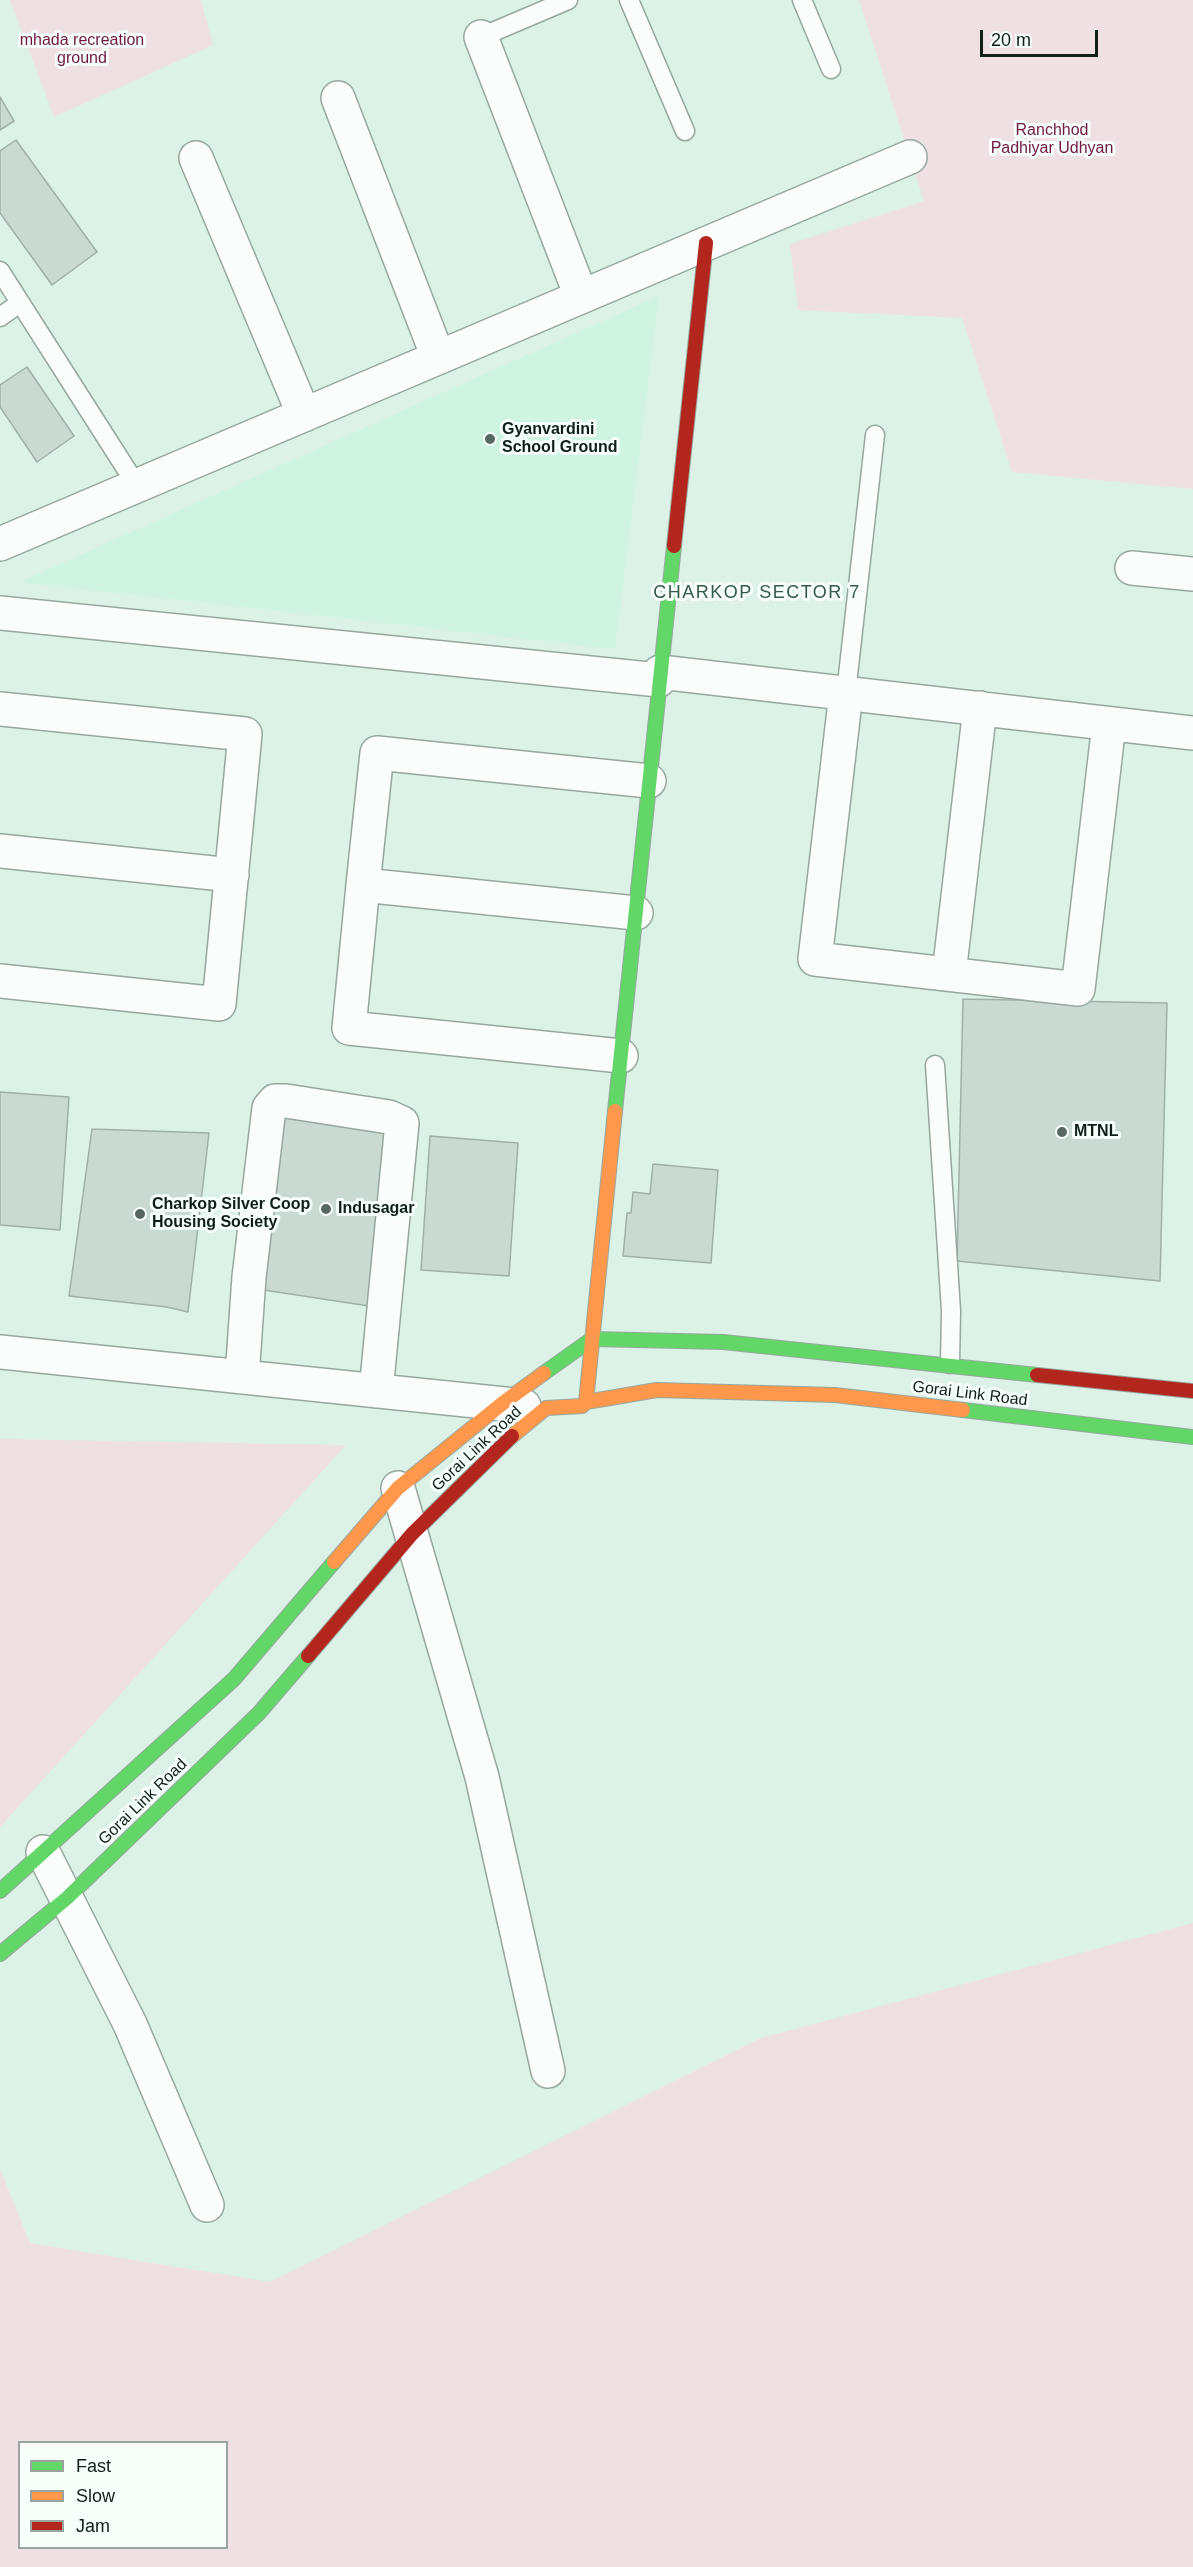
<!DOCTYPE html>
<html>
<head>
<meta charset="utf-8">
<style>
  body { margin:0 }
  #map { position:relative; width:1193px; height:2567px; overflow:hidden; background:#dcf2e7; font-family:Helvetica,sans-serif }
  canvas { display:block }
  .legend { position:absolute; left:18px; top:2441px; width:210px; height:108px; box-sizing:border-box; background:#f7fffb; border:2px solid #9aa5a0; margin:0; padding:8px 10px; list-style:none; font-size:18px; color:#0f1e17 }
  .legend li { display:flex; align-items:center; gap:12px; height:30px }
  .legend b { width:30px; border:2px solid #9aa5a0 }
  .scale { position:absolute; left:980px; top:30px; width:118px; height:27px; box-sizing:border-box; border:3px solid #0f1e17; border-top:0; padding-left:8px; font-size:18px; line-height:21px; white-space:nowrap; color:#0f1e17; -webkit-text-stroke:4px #f7fffb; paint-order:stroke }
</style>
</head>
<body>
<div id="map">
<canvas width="1193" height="2567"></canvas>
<ul class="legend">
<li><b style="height:8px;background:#63d668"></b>Fast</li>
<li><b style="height:8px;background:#ff974d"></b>Slow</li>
<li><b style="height:8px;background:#b3261e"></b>Jam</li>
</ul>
<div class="scale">20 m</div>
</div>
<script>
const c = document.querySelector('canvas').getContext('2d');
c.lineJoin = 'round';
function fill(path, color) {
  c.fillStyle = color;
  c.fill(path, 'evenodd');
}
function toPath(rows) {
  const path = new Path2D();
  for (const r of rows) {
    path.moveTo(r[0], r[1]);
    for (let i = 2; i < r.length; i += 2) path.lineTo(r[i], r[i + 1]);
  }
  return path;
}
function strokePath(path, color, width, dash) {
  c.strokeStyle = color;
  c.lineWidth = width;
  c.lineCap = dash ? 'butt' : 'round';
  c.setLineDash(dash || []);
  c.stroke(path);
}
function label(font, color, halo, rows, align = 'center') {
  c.font = font + ' Helvetica,sans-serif';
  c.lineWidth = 6;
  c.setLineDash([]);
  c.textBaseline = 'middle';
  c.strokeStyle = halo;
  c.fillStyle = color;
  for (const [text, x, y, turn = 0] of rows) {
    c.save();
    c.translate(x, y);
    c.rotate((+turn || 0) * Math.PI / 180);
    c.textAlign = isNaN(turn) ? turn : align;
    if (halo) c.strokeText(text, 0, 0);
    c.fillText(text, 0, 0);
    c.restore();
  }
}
const built = toPath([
  [659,296,615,649,20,582]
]);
const green = toPath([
  [10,0,201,0,213,45,54,117],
  [859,0,1193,0,1193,489,1012,472,962,318,798,310,790,244,924,201],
  [0,1439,346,1445,0,1827],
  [1193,1923,1193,2567,0,2567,0,2169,30,2243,270,2282,761,2038],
  [20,2442,226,2442,226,2548,20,2548]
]);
const building = toPath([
  [0,97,14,121,0,130,0,97],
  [16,140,97,252,52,285,0,213,0,151,16,140],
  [27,367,74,436,37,462,0,407,0,385,27,367],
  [963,999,1167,1003,1160,1281,957,1261,963,999],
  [0,1092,69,1097,60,1230,0,1225,0,1092],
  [283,1113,395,1130,369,1306,257,1289,283,1113],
  [92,1129,209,1133,188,1312,167,1307,69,1296,92,1129],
  [430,1136,518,1143,509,1276,421,1270,430,1136],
  [653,1164,718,1170,711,1263,623,1256,627,1213,631,1213,633,1192,650,1194,653,1164]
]);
const lane = toPath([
  [629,0,685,131],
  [802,0,831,69],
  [481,37,568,0],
  [0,271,137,486],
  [0,317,20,303],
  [846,693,875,435],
  [935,1065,951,1311,950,1364]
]);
const street = toPath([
  [481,37,581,296],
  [338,98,438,357],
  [196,158,304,415],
  [0,544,910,157],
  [1132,568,1193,574],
  [0,613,659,680],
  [660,672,1193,733],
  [846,693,815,959,1078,989,1109,724],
  [0,709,245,734,219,1004,0,981],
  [0,851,232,875],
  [363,885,636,913],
  [949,974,980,708],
  [621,1056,349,1028,363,885,377,753,649,781],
  [0,1352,524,1406],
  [242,1377,249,1277,269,1108,275,1101,286,1101,389,1117,402,1123,376,1391],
  [398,1488,482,1777,548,2071],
  [43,1852,130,2024,207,2205]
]);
const fast = toPath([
  [615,1111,674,546],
  [544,1373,592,1339,723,1342,1037,1375],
  [963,1410,1193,1437],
  [0,1891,234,1679,334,1562],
  [0,1954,67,1898,259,1713,308,1656]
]);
const slow = toPath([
  [586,1402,615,1111],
  [512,1436,546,1408,582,1406,586,1402,657,1390,835,1395,963,1410],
  [334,1562,398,1488,503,1403,544,1373]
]);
const jam = toPath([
  [674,546,706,243],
  [1037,1375,1193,1391],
  [308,1656,412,1534,512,1436]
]);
const markers = [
  [490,439,6,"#576860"],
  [1062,1132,6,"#576860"],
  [326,1209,6,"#576860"],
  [140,1214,6,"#576860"]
];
const parkNames = [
  ["mhada recreation",82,41],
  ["ground",82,59],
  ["Ranchhod",1052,131],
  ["Padhiyar Udhyan",1052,149]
];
const poiNames = [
  ["Gyanvardini",502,430],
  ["School Ground",502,448],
  ["MTNL",1074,1132],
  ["Charkop Silver Coop",152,1205],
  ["Housing Society",152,1223],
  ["Indusagar",338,1209]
];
const streetNames = [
  ["Gorai Link Road",970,1394,7],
  ["Gorai Link Road",477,1449,-43],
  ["Gorai Link Road",143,1802,-44]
];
const neighbourhoodNames = [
  ["CHARKOP SECTOR 7",757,593]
];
fill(built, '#cff4e2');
fill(green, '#eee0e3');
fill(building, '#c9dad2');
strokePath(building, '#a0b0a8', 1.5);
strokePath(lane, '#96a79e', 21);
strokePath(street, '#96a79e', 36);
strokePath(fast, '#96a79e', 16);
strokePath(slow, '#96a79e', 16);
strokePath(jam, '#96a79e', 16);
strokePath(lane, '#fafdfb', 18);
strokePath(street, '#fafdfb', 33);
strokePath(fast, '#63d668', 14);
strokePath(slow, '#ff974d', 14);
strokePath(jam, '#b3261e', 14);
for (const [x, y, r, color] of markers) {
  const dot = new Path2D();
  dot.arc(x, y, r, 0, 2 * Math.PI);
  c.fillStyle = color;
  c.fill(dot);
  strokePath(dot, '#f7fffb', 2);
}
label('16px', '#701843', '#f7fffb', parkNames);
label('bold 16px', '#0f1e17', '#f7fffb', poiNames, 'left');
label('16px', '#0f1e17', '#f7fffb', streetNames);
c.letterSpacing = '1.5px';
label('18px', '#375a49', '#f7fffb', neighbourhoodNames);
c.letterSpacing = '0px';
</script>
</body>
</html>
